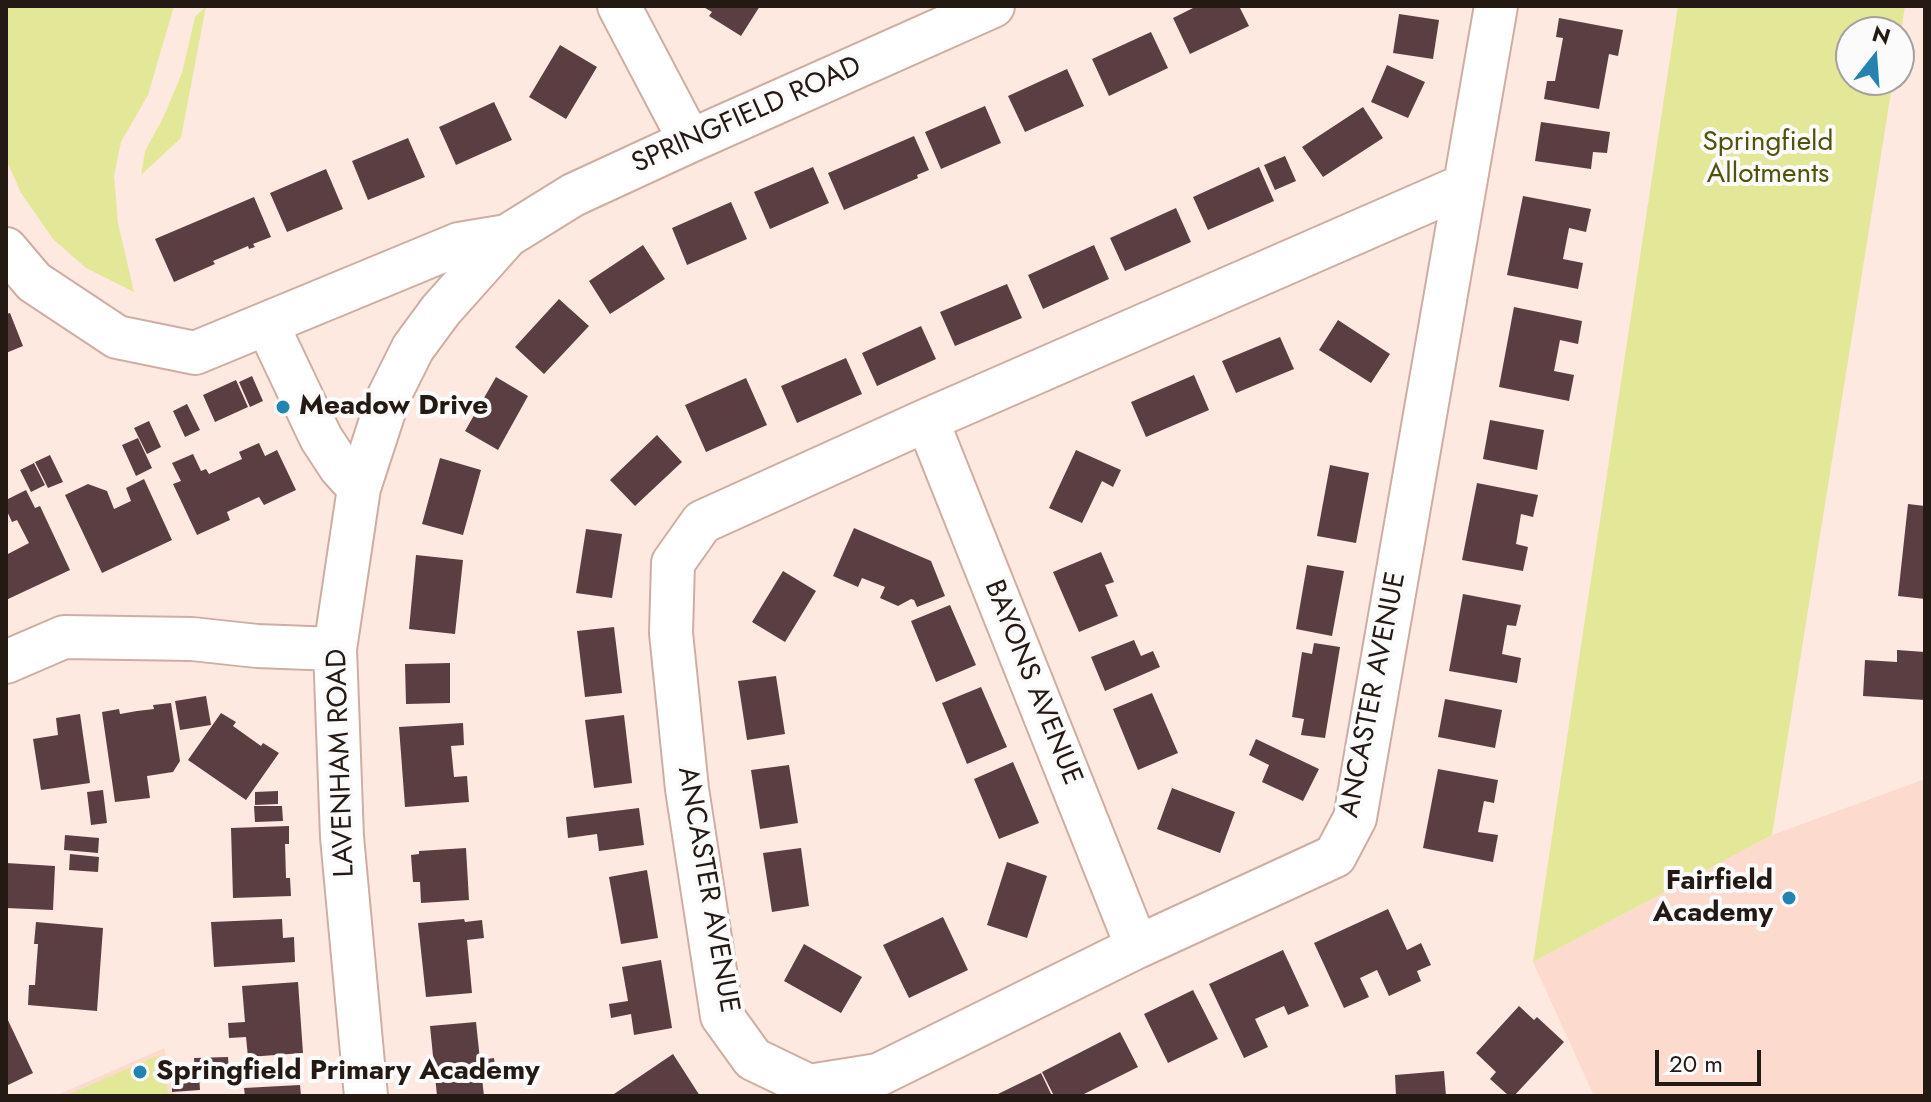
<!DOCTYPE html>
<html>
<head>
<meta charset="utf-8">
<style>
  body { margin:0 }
  #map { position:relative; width:1931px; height:1102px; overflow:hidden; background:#fee9e1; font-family:Jost,sans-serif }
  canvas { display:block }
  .frame { position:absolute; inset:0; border:8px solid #251914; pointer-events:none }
  .north { position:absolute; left:1835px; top:16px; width:80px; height:80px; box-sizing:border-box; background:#fbfbfb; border:2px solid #a5a19f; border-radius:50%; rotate:17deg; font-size:22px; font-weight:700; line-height:32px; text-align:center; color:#251914 }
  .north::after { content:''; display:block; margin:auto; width:28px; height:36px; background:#2284af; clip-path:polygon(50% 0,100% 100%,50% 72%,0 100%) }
  .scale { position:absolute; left:1655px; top:1050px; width:106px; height:36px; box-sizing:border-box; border:4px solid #251914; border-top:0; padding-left:10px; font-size:24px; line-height:28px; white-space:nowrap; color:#251914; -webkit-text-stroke:6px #fbfbfb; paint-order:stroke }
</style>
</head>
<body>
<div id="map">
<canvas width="1931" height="1102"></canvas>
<div class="frame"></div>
<div class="north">N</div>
<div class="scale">20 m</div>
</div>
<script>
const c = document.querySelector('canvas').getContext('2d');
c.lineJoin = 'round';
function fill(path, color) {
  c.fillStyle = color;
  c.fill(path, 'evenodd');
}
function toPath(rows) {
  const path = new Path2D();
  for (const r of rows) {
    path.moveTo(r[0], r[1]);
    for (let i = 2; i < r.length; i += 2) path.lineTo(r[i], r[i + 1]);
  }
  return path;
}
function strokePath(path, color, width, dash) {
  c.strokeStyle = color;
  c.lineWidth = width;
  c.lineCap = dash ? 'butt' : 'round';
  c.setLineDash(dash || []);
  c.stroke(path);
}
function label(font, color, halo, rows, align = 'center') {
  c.font = font + ' Jost,sans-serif';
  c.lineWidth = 8;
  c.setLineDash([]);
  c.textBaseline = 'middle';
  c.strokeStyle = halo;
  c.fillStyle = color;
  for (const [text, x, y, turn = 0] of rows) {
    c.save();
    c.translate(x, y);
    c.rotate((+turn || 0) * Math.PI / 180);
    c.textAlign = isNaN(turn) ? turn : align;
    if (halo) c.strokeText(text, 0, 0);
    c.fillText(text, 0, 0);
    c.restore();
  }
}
const built = toPath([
  [1925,779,1925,1096,1594,1096,1533,962,1772,835],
  [164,1048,176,1096,55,1096]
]);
const green = toPath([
  [6,6,174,6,148,95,121,142,114,176,118,223,134,292,86,268,53,239,21,193,6,159],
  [206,6,181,138,141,175,145,151,163,118,182,73,195,17],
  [1678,6,1905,6,1899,45,1899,32,1851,32,1851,80,1893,80,1772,835,1533,962],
  [159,1055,169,1096,65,1096]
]);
const building = toPath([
  [702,6,760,6,741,36,709,16,712,12],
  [1197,6,1239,6,1249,26,1190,54,1173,18],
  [1399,14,1439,20,1433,59,1393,53],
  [1559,18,1623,30,1618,56,1609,54,1599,109,1544,99,1547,81,1555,81,1563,38,1556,37],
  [1151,32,1168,68,1109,96,1092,59],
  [560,45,597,67,566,119,529,97],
  [1387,65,1425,82,1408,118,1371,102],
  [1067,69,1084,106,1025,132,1008,96],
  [494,102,512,140,456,165,439,127],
  [985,106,1001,143,941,169,925,132],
  [1363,107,1383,138,1323,177,1302,147],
  [1541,122,1610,132,1607,153,1593,152,1591,169,1535,161],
  [914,136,929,170,917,175,918,178,844,210,828,173],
  [408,138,425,177,368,200,352,161],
  [1285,156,1296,181,1275,190,1264,165],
  [813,167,829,203,770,229,754,192],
  [1259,167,1274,201,1208,230,1193,197],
  [326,169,343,209,287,232,270,193],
  [1523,196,1591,209,1586,232,1569,228,1563,259,1583,263,1578,289,1507,275],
  [254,197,271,237,253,244,255,247,249,249,248,246,213,261,215,264,174,282,155,239],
  [731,202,747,239,687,265,672,228],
  [1176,208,1191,242,1125,271,1110,238],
  [643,245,665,279,610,314,589,281],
  [1094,245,1109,279,1043,309,1028,275],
  [1007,284,1022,318,955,346,940,312],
  [559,299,589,326,544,374,515,347],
  [1514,307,1582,321,1578,344,1560,340,1554,371,1574,375,1569,401,1499,387],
  [10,313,23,346,6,353,6,314],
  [1338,320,1390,354,1371,383,1319,350],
  [921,326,936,359,877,386,862,353],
  [1280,337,1294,369,1236,393,1222,361],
  [846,358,862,394,797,423,781,386],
  [1194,375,1209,410,1146,437,1131,402],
  [252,376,263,401,250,407,239,382],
  [496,377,528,396,498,450,465,431],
  [746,378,767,425,706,452,685,405],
  [236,380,248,407,215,422,203,395],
  [187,404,200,430,185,437,173,411],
  [1490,420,1544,430,1537,470,1483,459],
  [149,421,161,447,147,454,134,428],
  [657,435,682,462,635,506,610,480],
  [138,438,152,468,136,476,122,445],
  [259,443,265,456,277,450,296,490,264,505,259,497,227,512,230,520,197,535,173,484,181,481,172,463,193,454,201,471,206,469,209,474,242,459,239,452],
  [1076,450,1121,470,1113,487,1102,481,1082,523,1049,508],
  [50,455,63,482,48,488,35,462],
  [440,458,481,470,463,535,422,524],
  [34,463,45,485,31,492,20,470],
  [1330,465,1369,473,1356,543,1317,536],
  [144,479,172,540,102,573,65,495,88,484,107,491,114,509,131,501,126,488],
  [1477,483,1538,495,1533,517,1521,514,1516,544,1528,547,1523,571,1462,560],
  [26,490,35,508,40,506,70,570,6,600,6,555,29,543,17,520,12,522,6,509,6,500],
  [1908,504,1925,506,1925,599,1898,596],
  [854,528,931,561,945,596,917,607,914,600,911,599,898,606,880,598,885,587,862,578,858,587,833,576],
  [586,529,622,534,612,598,576,593],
  [1101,552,1114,582,1105,585,1118,616,1079,632,1053,572],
  [416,555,463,560,455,634,409,629],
  [1307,565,1344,571,1332,636,1296,629],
  [783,571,816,591,785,642,752,622],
  [1463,594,1521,605,1516,626,1507,625,1502,654,1521,658,1517,683,1449,671],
  [950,605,976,665,936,682,911,621],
  [614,627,622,693,585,697,577,631],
  [1134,640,1141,656,1153,651,1160,667,1105,691,1091,657],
  [1314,643,1340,647,1325,738,1301,735,1304,719,1292,717,1302,652,1312,654],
  [1897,650,1925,652,1925,700,1863,696,1865,660,1897,662],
  [450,663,450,703,406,704,405,664],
  [776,676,785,734,747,740,738,681],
  [981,687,1007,747,967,764,942,703],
  [1152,693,1178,753,1138,770,1113,709],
  [206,696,211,725,180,730,175,701],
  [1445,699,1502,710,1495,748,1438,737],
  [171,703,180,761,173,772,147,776,150,798,115,802,102,712,119,709,120,714,137,711,154,709,153,705],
  [221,713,236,722,233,726,261,746,263,743,279,753,246,800,188,760],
  [80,714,90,783,41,790,33,739,58,735,56,718],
  [624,715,632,783,594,788,585,720],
  [463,723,464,745,451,746,454,777,467,776,469,802,405,807,399,727],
  [1256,739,1319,769,1303,801,1262,782,1269,765,1249,755],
  [1013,762,1039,823,999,839,974,779],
  [789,765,798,823,760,829,751,770],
  [1438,769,1498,780,1494,803,1484,801,1478,832,1498,835,1493,862,1423,848],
  [1172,788,1235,812,1220,853,1157,829],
  [103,790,107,823,91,825,87,792],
  [278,791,278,804,255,805,255,792],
  [254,806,282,806,283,821,255,822],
  [639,808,644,845,599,851,597,834,568,838,566,817],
  [289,826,289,844,285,844,286,878,290,878,291,896,233,898,231,828],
  [65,835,99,838,98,853,64,850],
  [466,848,469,900,421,903,420,882,413,882,411,855,419,854,419,851],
  [801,848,809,906,772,912,763,853],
  [70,854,99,857,98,872,69,870],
  [1007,862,1047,876,1027,938,987,925],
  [6,863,55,866,53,910,6,908],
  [647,870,658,938,621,944,609,877],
  [1388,909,1407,950,1421,943,1431,965,1417,971,1421,981,1389,996,1377,970,1360,978,1369,997,1344,1008,1314,943],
  [943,917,968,970,909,998,883,945],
  [282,919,283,938,294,937,295,962,214,967,211,922],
  [464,919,465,922,482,920,484,938,467,940,472,993,426,997,418,923],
  [36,922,103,928,97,1011,28,1005,29,985,35,985,38,944,34,944],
  [804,944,862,977,841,1013,784,981],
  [1283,950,1309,1006,1288,1015,1284,1006,1255,1019,1268,1047,1244,1058,1209,984],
  [661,960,672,1028,634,1035,631,1014,611,1018,609,1004,628,1001,622,967],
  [298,982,303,1053,248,1057,246,1037,229,1038,228,1023,245,1022,242,986],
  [1193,990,1218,1039,1168,1063,1144,1014],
  [1519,1006,1534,1020,1537,1017,1564,1042,1514,1096,1509,1096,1490,1079,1496,1072,1476,1053],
  [6,1016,33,1073,6,1086],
  [476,1022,480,1060,494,1058,496,1076,482,1078,484,1096,437,1096,430,1026],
  [1120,1032,1138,1067,1080,1096,1054,1096,1042,1072],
  [673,1054,700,1096,611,1096],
  [228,1057,229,1073,199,1074,200,1090,172,1092,172,1075,195,1075,194,1058],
  [1444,1071,1446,1096,1396,1096,1395,1075],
  [1041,1073,1052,1096,994,1096,1002,1092],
  [300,1085,301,1096,245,1096,244,1088]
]);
const minor = toPath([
  [619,6,690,141],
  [1465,185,927,420,702,522,673,563,671,633,687,789,722,1016,753,1059,809,1086,878,1075,1137,947,1335,856,1355,818,1496,6],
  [6,249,34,282,117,337,195,353,459,244,507,236],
  [267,324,321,438,340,467,359,488],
  [927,420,1137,947],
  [6,662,64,637,192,639,257,646,335,649],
  [366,1096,342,837,335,649,359,488,389,396,413,348,441,310,507,236,573,195,690,141,993,6]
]);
const markers = [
  [283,407,8,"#2284af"],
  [1789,898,8,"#2284af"],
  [140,1072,8,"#2284af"]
];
const streetNames = [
  ["SPRINGFIELD ROAD",747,116,-24],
  ["BAYONS AVENUE",1032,683,68],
  ["ANCASTER AVENUE",1374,695,-79],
  ["LAVENHAM ROAD",342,763,-92],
  ["ANCASTER AVENUE",707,890,80]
];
const parkNames = [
  ["Springfield",1768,143],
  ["Allotments",1768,175]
];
const poiNames = [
  ["Meadow Drive",299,407],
  ["Fairfield",1773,882,"right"],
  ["Academy",1773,914,"right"],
  ["Springfield Primary Academy",156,1072]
];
fill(built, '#fcdbce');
fill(green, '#e3e798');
fill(building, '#5b3e42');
strokePath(minor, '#ceaea2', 46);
strokePath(minor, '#fff', 42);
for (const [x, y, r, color] of markers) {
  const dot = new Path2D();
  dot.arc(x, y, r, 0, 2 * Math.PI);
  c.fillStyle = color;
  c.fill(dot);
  strokePath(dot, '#fbfbfb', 3);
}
label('28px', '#251914', '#fbfbfb', streetNames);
label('28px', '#51530b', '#fbfbfb', parkNames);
label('bold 28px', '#251914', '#fbfbfb', poiNames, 'left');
</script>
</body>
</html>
